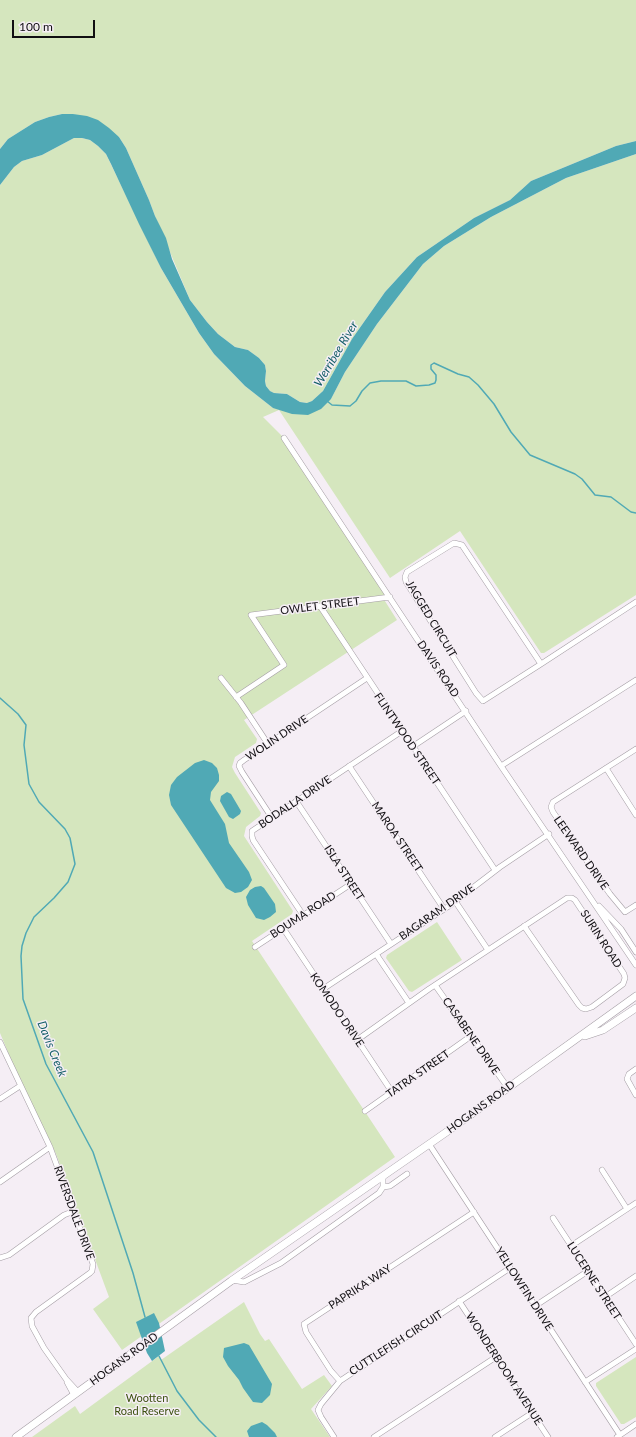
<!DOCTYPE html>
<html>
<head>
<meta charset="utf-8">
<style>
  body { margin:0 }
  #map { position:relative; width:636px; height:1437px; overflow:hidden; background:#f5eef5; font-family:Lato,sans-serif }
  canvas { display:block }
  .scale { position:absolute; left:12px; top:20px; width:83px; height:18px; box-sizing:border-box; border:2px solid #110f12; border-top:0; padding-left:5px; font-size:12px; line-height:14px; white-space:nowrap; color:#110f12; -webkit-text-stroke:3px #f5eef5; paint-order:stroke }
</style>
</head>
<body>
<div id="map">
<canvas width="636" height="1437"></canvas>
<div class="scale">100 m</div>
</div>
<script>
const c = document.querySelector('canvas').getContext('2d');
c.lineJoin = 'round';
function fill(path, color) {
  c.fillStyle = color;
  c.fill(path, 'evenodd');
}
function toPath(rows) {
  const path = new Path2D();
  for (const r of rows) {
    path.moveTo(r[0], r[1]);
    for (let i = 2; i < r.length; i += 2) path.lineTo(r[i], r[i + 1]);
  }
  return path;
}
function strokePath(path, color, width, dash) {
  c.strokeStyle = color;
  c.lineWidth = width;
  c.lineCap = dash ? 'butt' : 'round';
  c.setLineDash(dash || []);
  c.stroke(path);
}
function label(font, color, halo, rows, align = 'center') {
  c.font = font + ' Lato,sans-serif';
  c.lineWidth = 3;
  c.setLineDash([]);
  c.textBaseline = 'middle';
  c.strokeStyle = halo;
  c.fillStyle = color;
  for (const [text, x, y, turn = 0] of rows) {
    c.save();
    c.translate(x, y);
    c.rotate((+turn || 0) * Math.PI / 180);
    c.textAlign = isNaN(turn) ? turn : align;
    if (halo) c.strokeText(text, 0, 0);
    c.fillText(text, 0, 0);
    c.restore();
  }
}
const green = toPath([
  [0,0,636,0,636,141,616,146,531,181,510,200,474,218,417,257,385,292,352,339,323,391,312,401,307,403,300,402,287,394,274,393,270,391,266,386,265,381,266,371,265,365,259,358,248,350,235,347,218,334,207,322,190,300,155,216,149,200,126,148,119,137,73,114,62,114,49,117,35,122,8,139,0,149],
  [74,138,82,138,90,140,98,146,106,154,161,268,199,333,214,354,245,386,273,408,331,399,345,372,377,324,423,264,444,246,491,217,566,178,636,154,636,595,544,653,541,653,460,531,390,578,279,410,263,417,284,438,390,597,383,598,397,620,244,720,257,739,256,743,235,757,232,767,235,773,261,813,260,816,246,827,244,836,293,911,292,914,252,941,395,1157,122,1350,93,1309,109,1297,56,1154,15,1069,0,1033,0,185,14,167,22,161,42,155],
  [437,922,462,960,412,992,409,991,386,958,387,955],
  [244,1302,260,1334,265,1341,269,1339,302,1389,324,1375,332,1386,311,1409,330,1437,32,1437,75,1406,80,1414,159,1356,161,1360],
  [636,1357,636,1417,624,1424,621,1424,596,1386,596,1383]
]);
const water = toPath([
  [62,114,73,114,87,116,98,120,109,128,119,137,126,148,149,200,155,216,166,238,172,259,190,300,207,322,218,334,235,347,248,350,259,358,265,365,266,371,265,381,266,386,270,391,274,393,287,394,300,402,307,403,312,401,323,391,352,339,385,292,417,257,474,218,510,200,531,181,616,146,636,141,636,154,566,178,491,217,444,246,423,264,377,324,345,372,331,399,321,409,308,415,292,414,273,408,245,386,214,354,199,333,161,268,139,224,111,164,106,154,98,146,90,140,82,138,74,138,42,155,22,161,14,167,0,185,0,149,8,139,35,122,49,117],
  [204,760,212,763,217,768,219,775,219,781,211,792,210,800,225,824,229,843,249,872,252,880,248,887,241,892,235,893,226,888,171,805,169,795,171,785,177,777,195,763],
  [227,792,231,794,241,811,240,814,233,819,229,817,220,801,221,796],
  [261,886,264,888,275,904,276,912,270,917,264,920,256,918,248,905,246,897,250,890,255,887],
  [154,1313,159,1323,165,1351,152,1361,147,1353,136,1322],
  [244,1343,249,1345,272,1384,270,1395,262,1403,253,1402,243,1388,239,1380,228,1366,223,1357,224,1348],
  [262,1422,267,1425,275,1433,277,1437,249,1437,247,1431,251,1426]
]);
const stream = toPath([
  [327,401,332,405,350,406,356,401,362,391,370,383,381,381,406,381,416,386,429,385,435,383,436,380,436,375,431,369,431,365,434,363,458,374,469,377,478,385,494,404,511,432,530,455,575,474,582,479,595,495,611,497,631,512,636,513],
  [0,698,18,714,26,725,24,745,29,784,39,802,65,829,70,838,75,864,68,882,54,898,34,917,26,933,22,946,21,956,23,999,46,1064,93,1152,133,1273,145,1317],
  [159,1356,177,1391,199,1420,216,1437]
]);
const minor = toPath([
  [284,438,501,766,636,965],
  [320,606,495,870],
  [541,664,462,545,454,543,407,572,405,577,406,582,476,693,483,701,541,664,636,602],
  [221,678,241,703,268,744],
  [236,697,284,665,251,615,390,597],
  [412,747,466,711],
  [636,749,553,802,551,807,553,812,610,894,625,912,636,905],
  [349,766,444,909],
  [501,766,636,680],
  [606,768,636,815],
  [296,801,391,944],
  [272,818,242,772,239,766,240,763,244,760,367,678],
  [455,901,488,950],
  [599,906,621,929,636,952],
  [303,915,253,840,252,836,252,831,402,731],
  [283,928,392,1092],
  [255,947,351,884],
  [376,954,409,1003],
  [435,985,508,1088],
  [323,989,449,906,500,867,549,834],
  [357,1040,429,989,564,900,567,898,572,898,575,900,624,974,625,978,623,984,592,1007,586,1009,582,1008,579,1005,524,926],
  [0,1042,50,1147,93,1264,92,1271,90,1273,36,1312,31,1318,32,1326,44,1348,66,1379,78,1392],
  [636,1069,629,1074,627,1079,636,1095],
  [0,1099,20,1086],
  [365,1111,471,1036],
  [429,1144,620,1435],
  [602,1170,627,1209],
  [0,1182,50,1147],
  [383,1187,390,1186,407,1174],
  [553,1218,636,1344],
  [571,1246,636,1203],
  [0,1258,9,1255,64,1215,74,1211],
  [232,1280,244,1282,281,1263,379,1193,383,1187,383,1176],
  [605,1297,636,1276],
  [459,1301,548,1437],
  [535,1306,588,1271],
  [340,1381,331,1371,306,1332,304,1324,474,1212],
  [67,1382,74,1395],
  [585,1382,636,1349],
  [334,1437,321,1417,318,1410,321,1404,340,1381,510,1268],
  [374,1437,496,1357],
  [495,1437,532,1413],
  [617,1437,636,1424]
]);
const tertiary = toPath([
  [585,1036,603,1030,636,1008],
  [16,1437,231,1281,448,1131,636,996]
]);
const streetNames = [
  ["OWLET STREET",320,606,-7],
  ["JAGGED CIRCUIT",431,619,59],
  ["DAVIS ROAD",438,669,56],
  ["WOLIN DRIVE",277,738,-34],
  ["FLINTWOOD STREET",407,739,56],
  ["BODALLA DRIVE",295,802,-34],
  ["MAROA STREET",397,837,56],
  ["LEEWARD DRIVE",581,853,55],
  ["ISLA STREET",344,873,57],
  ["BAGARAM DRIVE",437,912,-35],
  ["BOUMA ROAD",303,915,-33],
  ["SURIN ROAD",601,939,57],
  ["KOMODO DRIVE",337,1010,56],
  ["CASABENE DRIVE",471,1036,55],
  ["TATRA STREET",418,1074,-35],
  ["HOGANS ROAD",481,1107,-36],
  ["RIVERSDALE DRIVE",74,1213,70],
  ["LUCERNE STREET",594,1281,57],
  ["PAPRIKA WAY",360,1287,-33],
  ["YELLOWFIN DRIVE",524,1289,57],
  ["CUTTLEFISH CIRCUIT",396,1343,-33],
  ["HOGANS ROAD",124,1359,-36],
  ["WONDERBOOM AVENUE",504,1369,57]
];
const parkNames = [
  ["Wootten",147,1398],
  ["Road Reserve",147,1411]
];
const waterNames = [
  ["Werribee River",336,354,-59],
  ["Davis Creek",52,1049,68]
];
fill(green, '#d5e6be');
fill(water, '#50a9b5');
strokePath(stream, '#50a9b5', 1.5);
strokePath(minor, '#a49da4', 6);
strokePath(tertiary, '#a49da4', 8);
strokePath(minor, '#fff', 5);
strokePath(tertiary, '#fff', 7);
label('11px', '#110f12', '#f5eef5', streetNames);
label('11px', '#3b500e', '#f5eef5', parkNames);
label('italic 12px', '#145f68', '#f5eef5', waterNames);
</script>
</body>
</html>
